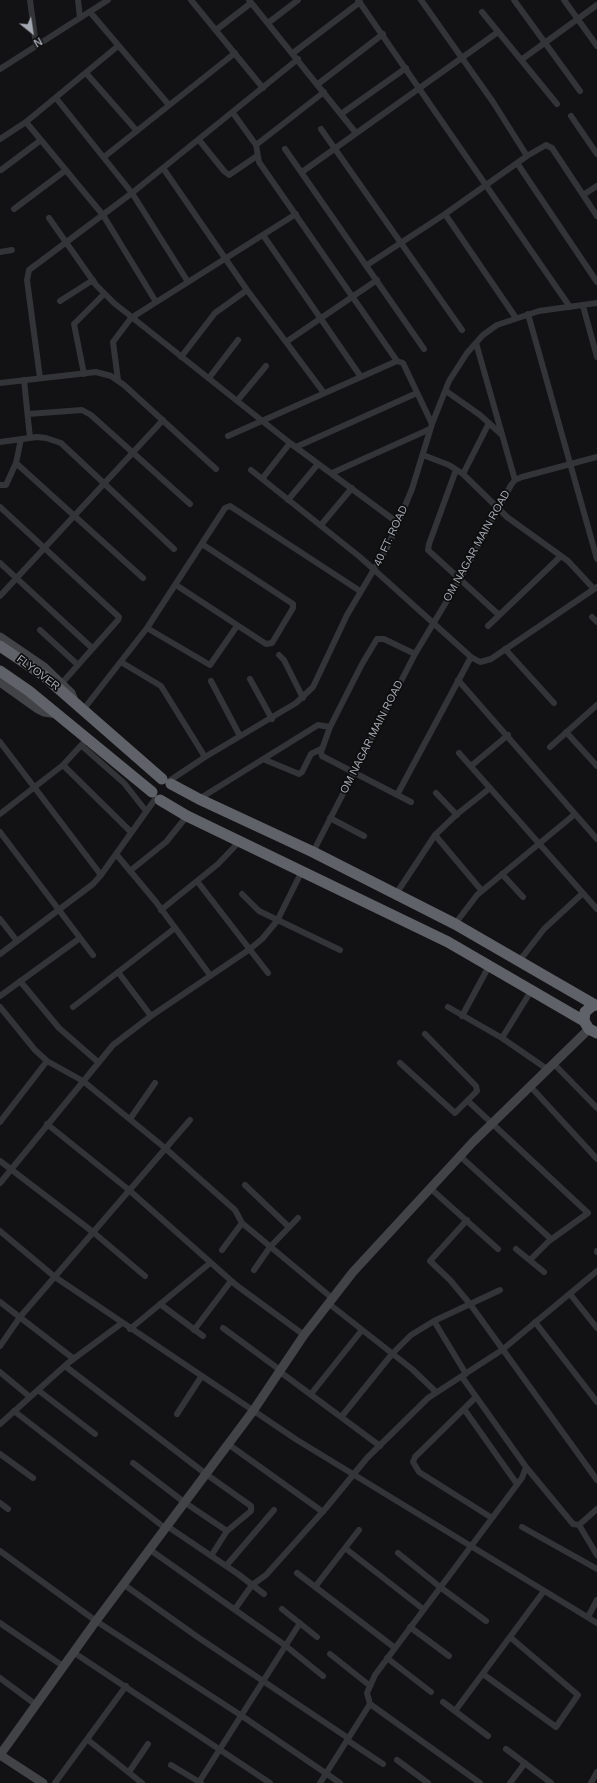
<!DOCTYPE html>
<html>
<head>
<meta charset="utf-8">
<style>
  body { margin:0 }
  #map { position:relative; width:597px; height:1783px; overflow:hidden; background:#121113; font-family:Arial,sans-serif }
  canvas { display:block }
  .north { position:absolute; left:12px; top:12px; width:40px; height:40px; -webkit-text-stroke:3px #0d0d0e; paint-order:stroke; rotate:150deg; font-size:11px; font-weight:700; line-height:16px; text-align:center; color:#a4a8b2 }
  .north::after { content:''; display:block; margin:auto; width:14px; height:18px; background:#a4a8b2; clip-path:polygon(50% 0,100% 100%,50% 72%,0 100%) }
</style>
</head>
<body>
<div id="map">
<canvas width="597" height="1783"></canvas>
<div class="north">N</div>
</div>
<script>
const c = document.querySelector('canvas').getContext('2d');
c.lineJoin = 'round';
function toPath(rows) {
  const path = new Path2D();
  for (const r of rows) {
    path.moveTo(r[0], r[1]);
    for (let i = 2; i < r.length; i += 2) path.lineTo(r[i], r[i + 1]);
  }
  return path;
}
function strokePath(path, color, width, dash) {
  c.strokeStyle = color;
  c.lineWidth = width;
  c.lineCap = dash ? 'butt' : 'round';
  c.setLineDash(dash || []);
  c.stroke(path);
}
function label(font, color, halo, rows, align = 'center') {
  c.font = font + ' Arial,sans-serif';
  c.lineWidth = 3.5;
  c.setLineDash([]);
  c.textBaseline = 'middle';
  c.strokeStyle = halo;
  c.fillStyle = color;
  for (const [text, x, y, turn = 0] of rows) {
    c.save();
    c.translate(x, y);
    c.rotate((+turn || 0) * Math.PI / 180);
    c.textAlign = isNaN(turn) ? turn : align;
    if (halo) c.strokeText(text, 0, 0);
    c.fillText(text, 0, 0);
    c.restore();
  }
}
const street = toPath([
  [30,0,36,45],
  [78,0,80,18],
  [191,0,263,88],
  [249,0,356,133],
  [358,0,570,307],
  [421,0,493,102,527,156],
  [514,0,580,91],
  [564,0,597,46],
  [90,12,169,105],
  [482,12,557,104],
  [268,23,298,0],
  [216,30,251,3],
  [293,53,360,2],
  [521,60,597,5],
  [0,69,108,0],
  [86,73,137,131],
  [318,84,383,34],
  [56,98,132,193,188,282],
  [233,113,256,145,259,162,397,361],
  [341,114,406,68],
  [571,116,597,154],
  [26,122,103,215,156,302],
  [321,129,462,330],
  [0,139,26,122,118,46],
  [199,140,224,171,229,175,257,156],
  [256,145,324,92],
  [285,149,424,349],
  [104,157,235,53],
  [517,163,597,282],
  [163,168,247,290,286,342,377,280],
  [1,170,41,140],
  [302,172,498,32],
  [583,195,597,186],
  [14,209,66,170],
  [445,214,516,318],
  [49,218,96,285,114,303,290,443,398,523],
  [263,235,361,377],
  [0,252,12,250],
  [367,265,445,214,527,156,546,145,552,148,597,216],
  [60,301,93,280],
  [583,306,597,357],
  [528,314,597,559],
  [286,342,324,393],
  [476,343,515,480],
  [181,357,215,313,247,290],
  [84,374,74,324,104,294],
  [40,378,27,280,29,270,132,193,298,59],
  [209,378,238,340],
  [24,380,30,438],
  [118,380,113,342,131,318,296,214],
  [0,383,96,372,111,376,124,385,216,469],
  [446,391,480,415,502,435],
  [237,401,266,366],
  [28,414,82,410,91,415,190,504],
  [228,436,397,361,403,363,432,424],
  [21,439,16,463,143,578],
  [0,442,37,437,46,438,61,443,174,549],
  [296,447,417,393],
  [423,455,449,465,463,474,507,517,568,561,594,589],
  [251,470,360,557,471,657,480,662,491,659,597,587],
  [456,470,429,544,428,550,499,615],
  [332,473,430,429],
  [463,474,489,423],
  [262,479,290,443],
  [0,485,6,485,16,463],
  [288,500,318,464],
  [0,507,119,617,118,620,62,683],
  [321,525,352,488],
  [0,563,92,648],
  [176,585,266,644,272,643,293,608,293,604,202,544],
  [0,596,163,420],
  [592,617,597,622],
  [488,626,561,556],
  [147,628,210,665,237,626],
  [40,630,78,665],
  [505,649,554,703],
  [279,655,284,660,303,698],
  [121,662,161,686,205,757],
  [250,679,272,719],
  [458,680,597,839],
  [211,681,240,736],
  [83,710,147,628,225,508,230,506,360,591],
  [566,732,597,766],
  [0,742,101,875],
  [82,746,124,783,146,811],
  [550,747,597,705],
  [459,753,597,909],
  [263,759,299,774,302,772,311,754,321,749],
  [63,765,130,831],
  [471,766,508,735],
  [169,781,205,757,296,703,313,687,347,615,389,544,412,489,432,424,449,381,467,353,483,335,497,325,539,311,597,303],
  [436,793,457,815],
  [397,795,471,657],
  [199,799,318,725,330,727],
  [411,802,322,756,321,752,330,727,362,664,377,639,384,639,415,654],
  [0,814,63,765,87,739],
  [330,818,364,836],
  [0,832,93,955],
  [435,835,482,891],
  [313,852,415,654,460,579,511,485,515,480,522,477,597,457],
  [116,854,156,902,210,975],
  [130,871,166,842,187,816],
  [502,874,523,897],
  [197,881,268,973],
  [242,894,259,911,340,950],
  [396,894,435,835,456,815,490,788],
  [161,910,218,864,240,841],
  [0,919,17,941],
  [455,924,477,895,575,814],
  [0,954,93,884,101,875,156,798],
  [520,960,544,929,583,893],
  [118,972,151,1016],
  [20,981,59,1028,98,1062],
  [0,996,80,938],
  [0,1007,35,1050,47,1061,83,1081,165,1148,235,1210,242,1223,332,1298],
  [73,1007,175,928],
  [448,1007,502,1038,531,991],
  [462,1016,489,966],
  [502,1038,547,1069],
  [400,1063,455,1113,477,1091,476,1086,425,1034],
  [553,1063,597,1108],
  [530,1086,597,1159],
  [468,1101,588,1213,549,1241,530,1260],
  [130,1119,155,1083],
  [0,1122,47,1061],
  [47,1124,129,1190,236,1285,304,1335],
  [460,1156,551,1239],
  [0,1161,93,1232,145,1276],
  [0,1183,113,1045,151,1016,250,949,262,939,277,921,302,871],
  [245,1185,289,1227],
  [430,1188,498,1249],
  [467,1220,430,1261,450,1280,470,1304,597,1480],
  [0,1231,55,1277,297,1440,597,1623],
  [516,1249,544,1272],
  [222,1250,242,1223],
  [597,1251,597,1252],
  [254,1270,270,1247,298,1218],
  [570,1294,597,1328],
  [0,1302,74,1359],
  [328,1303,412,1369,436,1392],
  [160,1304,203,1336],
  [434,1321,466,1374],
  [535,1322,597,1402],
  [223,1328,280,1370],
  [130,1329,210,1263],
  [194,1330,231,1281],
  [0,1346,20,1317,190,1120],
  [65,1366,206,1474,251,1506,251,1511,227,1531,211,1556],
  [279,1371,380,1446],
  [0,1372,30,1397],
  [462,1377,526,1467,573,1524,579,1525,597,1555],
  [38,1390,95,1434],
  [311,1394,362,1330],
  [476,1397,415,1457,413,1462,419,1472,492,1518],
  [464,1409,517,1484],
  [14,1411,165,1528],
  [177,1414,201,1377],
  [342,1416,392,1354,411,1335,434,1321,500,1290],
  [0,1424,68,1363,122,1323],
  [228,1444,323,1512],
  [0,1454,33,1478],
  [133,1463,184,1502,227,1531],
  [0,1503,8,1509],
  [579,1525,597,1509],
  [167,1526,238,1574,264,1594],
  [522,1527,597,1569],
  [345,1548,359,1530],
  [149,1549,286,1646,323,1676],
  [0,1551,96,1621,242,1716,340,1783],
  [398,1553,440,1587,486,1621],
  [226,1566,274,1510],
  [297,1573,395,1648],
  [123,1584,199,1638,348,1738],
  [315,1587,345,1548,423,1609],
  [235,1609,252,1585,266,1575,326,1508,367,1458,428,1398,502,1350,597,1271],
  [282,1609,317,1637],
  [588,1617,597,1600],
  [0,1623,63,1666],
  [410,1627,449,1656],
  [73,1652,270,1783],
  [330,1654,369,1685],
  [387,1658,431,1692],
  [483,1674,556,1727,578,1695,510,1637],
  [0,1678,35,1704],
  [443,1702,488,1736],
  [455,1711,544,1591],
  [88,1740,142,1783],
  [347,1740,383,1764],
  [506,1749,551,1783],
  [397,1760,428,1783],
  [171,1765,201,1783],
  [129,1772,148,1744],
  [199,1782,300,1623],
  [55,1783,126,1686],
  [320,1783,370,1704],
  [480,1783,370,1704,367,1693,375,1675,522,1478,526,1467],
  [510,1783,525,1763],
  [591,1783,597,1772]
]);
const secondary = toPath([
  [0,637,44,667,71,693,75,703],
  [0,682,38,709,44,712,57,714],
  [0,1755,96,1621,253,1411,304,1335,353,1272,473,1142,589,1029],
  [0,1755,43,1783]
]);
const highway = toPath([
  [0,646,43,675,162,779],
  [0,671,29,691,152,792],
  [171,784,199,799,313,852,455,924,595,1005],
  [160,800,187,816,448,942,584,1021],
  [597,1005,592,1006,585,1012,584,1021,589,1029,597,1033]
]);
const streetNames = [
  ["40 FT. ROAD",391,536,-65],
  ["OM NAGAR MAIN ROAD",477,546,-61],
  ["FLYOVER",38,673,37],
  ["OM NAGAR MAIN ROAD",372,737,-63]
];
strokePath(street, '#333437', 6);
strokePath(secondary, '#414347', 9);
strokePath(highway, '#5f6268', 11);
label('11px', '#a4a8b2', '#0d0d0e', streetNames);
</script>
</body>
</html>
